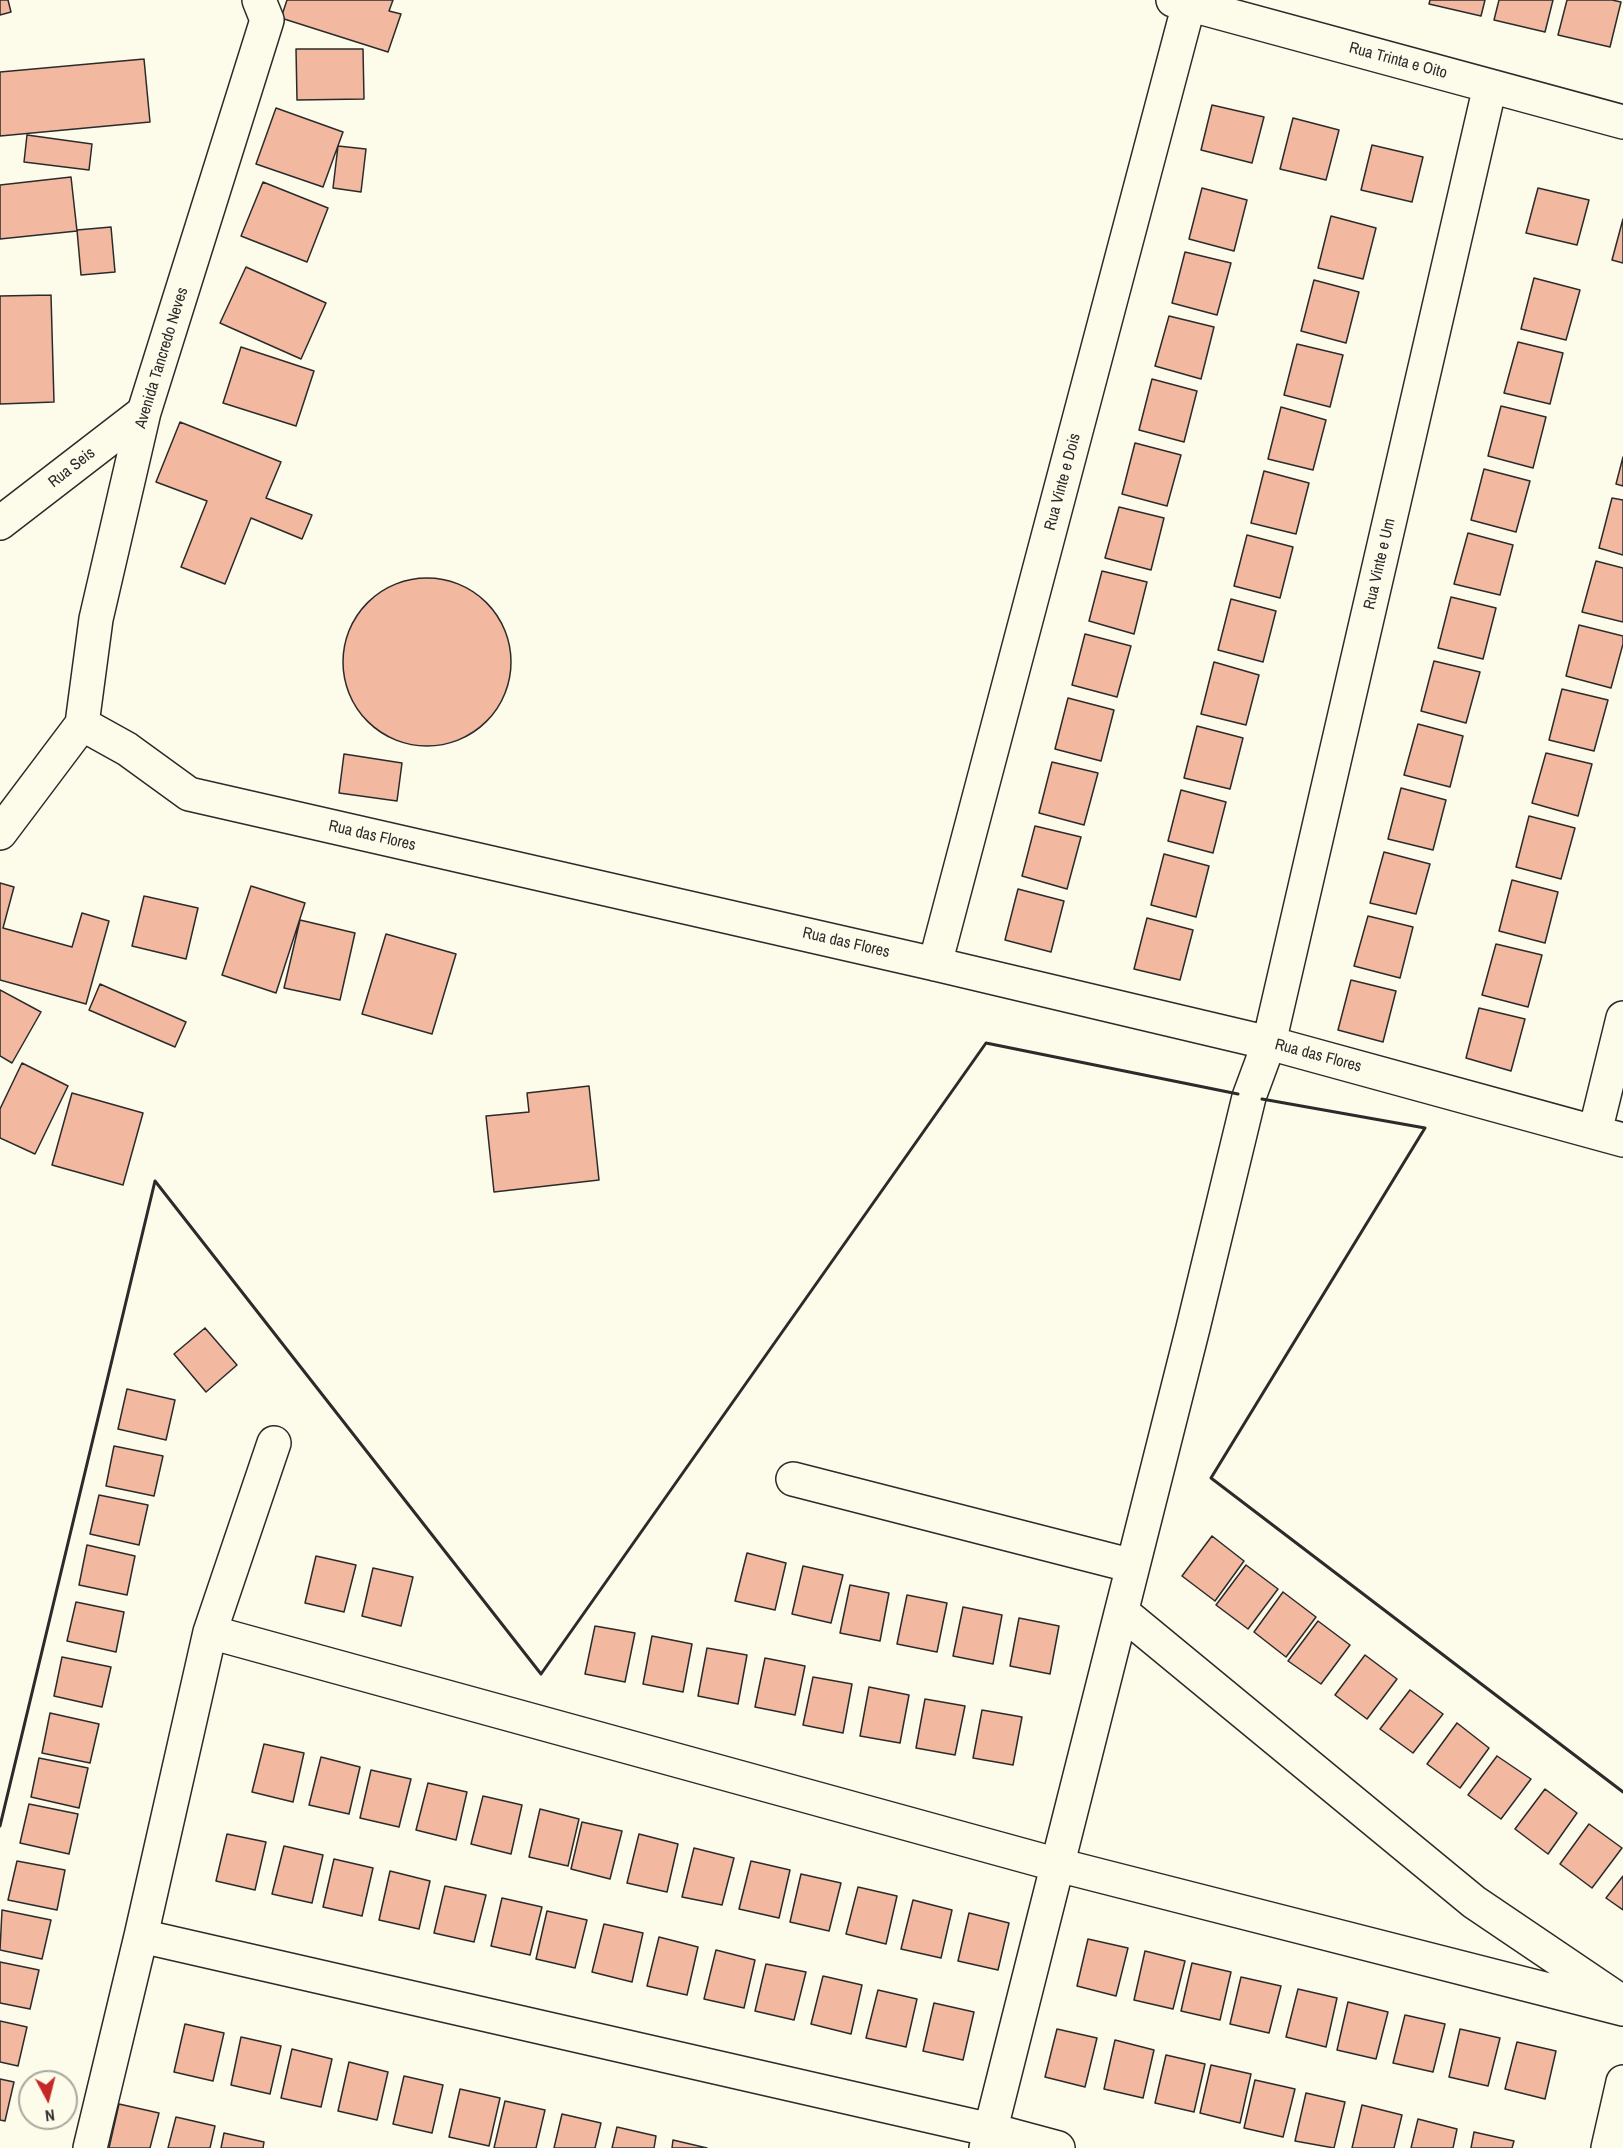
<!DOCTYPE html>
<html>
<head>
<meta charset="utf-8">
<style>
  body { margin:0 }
  #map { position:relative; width:1623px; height:2148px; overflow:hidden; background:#fdfbea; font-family:"Archivo Narrow",sans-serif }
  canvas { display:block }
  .north { position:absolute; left:18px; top:2070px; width:60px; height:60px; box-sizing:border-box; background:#fdfbea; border:2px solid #a9a89e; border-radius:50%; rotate:173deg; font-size:16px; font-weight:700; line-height:24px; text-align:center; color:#2b2b2b }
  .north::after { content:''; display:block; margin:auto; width:21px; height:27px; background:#c62828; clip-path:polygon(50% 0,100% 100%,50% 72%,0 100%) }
</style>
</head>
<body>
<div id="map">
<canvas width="1623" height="2148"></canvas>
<div class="north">N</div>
</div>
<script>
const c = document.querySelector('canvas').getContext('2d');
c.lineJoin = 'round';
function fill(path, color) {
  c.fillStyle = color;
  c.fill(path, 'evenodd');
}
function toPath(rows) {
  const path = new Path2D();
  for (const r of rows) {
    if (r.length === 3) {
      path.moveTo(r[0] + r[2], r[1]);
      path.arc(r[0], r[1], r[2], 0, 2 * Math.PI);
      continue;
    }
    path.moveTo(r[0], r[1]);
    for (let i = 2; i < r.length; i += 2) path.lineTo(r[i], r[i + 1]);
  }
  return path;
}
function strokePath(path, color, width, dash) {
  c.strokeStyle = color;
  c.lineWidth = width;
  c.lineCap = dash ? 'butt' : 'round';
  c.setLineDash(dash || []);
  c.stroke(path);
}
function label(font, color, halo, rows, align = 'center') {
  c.font = font + ' "Archivo Narrow",sans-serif';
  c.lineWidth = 4.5;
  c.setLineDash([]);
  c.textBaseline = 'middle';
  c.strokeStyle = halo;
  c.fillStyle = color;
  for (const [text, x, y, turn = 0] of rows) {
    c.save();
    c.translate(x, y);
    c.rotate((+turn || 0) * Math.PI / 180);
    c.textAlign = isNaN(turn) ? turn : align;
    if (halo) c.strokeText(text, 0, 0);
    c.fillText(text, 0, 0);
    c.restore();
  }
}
const building = toPath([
  [0,0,8,0,11,12,0,15,0,0],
  [287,0,393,0,389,11,401,14,388,52,281,18,287,0],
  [1430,0,1485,0,1481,16,1429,4,1430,0],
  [1499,0,1553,0,1545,32,1494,20,1499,0],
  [1567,0,1612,0,1621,2,1610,47,1558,35,1567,0],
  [296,49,363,49,364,99,297,100,296,49],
  [144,59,150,122,0,136,0,72,144,59],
  [1212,105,1264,117,1252,163,1201,150,1212,105],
  [276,108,343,132,323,187,256,164,276,108],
  [1293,118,1339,130,1326,180,1280,169,1293,118],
  [27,135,92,144,89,170,24,162,27,135],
  [1372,145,1423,157,1412,202,1361,190,1372,145],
  [338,146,366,149,361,192,333,188,338,146],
  [71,177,77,231,0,239,0,185,71,177],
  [263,182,328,208,307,262,241,236,263,182],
  [1202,188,1247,200,1234,251,1189,239,1202,188],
  [1538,188,1589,200,1577,245,1526,233,1538,188],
  [1331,216,1376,228,1363,279,1318,268,1331,216],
  [1623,219,1623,263,1612,260,1623,219],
  [111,227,115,272,81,275,77,230,111,227],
  [1185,252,1231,263,1217,315,1172,303,1185,252],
  [246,267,326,303,301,359,220,323,246,267],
  [1534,278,1580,290,1566,340,1521,329,1534,278],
  [1314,280,1359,292,1346,343,1301,331,1314,280],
  [51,295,54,402,0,404,0,296,51,295],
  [1169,316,1214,327,1201,379,1155,366,1169,316],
  [1518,342,1563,353,1550,404,1504,393,1518,342],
  [1297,344,1343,355,1330,407,1284,395,1297,344],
  [241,347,314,371,296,426,223,403,241,347],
  [1152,379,1197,391,1184,442,1139,430,1152,379],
  [1501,406,1546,417,1533,468,1488,456,1501,406],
  [1281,407,1326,420,1313,470,1268,459,1281,407],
  [180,422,281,462,266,498,312,515,302,539,251,518,225,584,181,567,207,501,156,482,180,422],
  [1135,443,1181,455,1167,506,1122,494,1135,443],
  [1623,457,1623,486,1616,484,1623,457],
  [1484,469,1530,481,1516,532,1471,520,1484,469],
  [1264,471,1309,483,1296,534,1251,523,1264,471],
  [1612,498,1623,500,1623,555,1599,548,1612,498],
  [1119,507,1164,518,1151,570,1105,558,1119,507],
  [1468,533,1513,545,1500,595,1454,584,1468,533],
  [1247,535,1293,547,1280,598,1234,586,1247,535],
  [1596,561,1623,568,1623,622,1582,612,1596,561],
  [1102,571,1147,582,1134,634,1089,621,1102,571],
  [427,662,84],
  [1451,597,1496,608,1483,659,1438,648,1451,597],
  [1231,599,1276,611,1263,662,1218,650,1231,599],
  [1579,625,1623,636,1623,644,1611,688,1566,676,1579,625],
  [1085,634,1131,646,1117,697,1072,685,1085,634],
  [1434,661,1480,672,1466,723,1421,711,1434,661],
  [1214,662,1259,675,1246,725,1201,714,1214,662],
  [1562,689,1608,700,1594,751,1549,740,1562,689],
  [1068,698,1114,710,1101,761,1055,749,1068,698],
  [1418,724,1463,736,1450,787,1404,775,1418,724],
  [1197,726,1243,738,1230,789,1184,778,1197,726],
  [1546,753,1592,764,1578,816,1532,803,1546,753],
  [344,754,402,763,397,801,339,793,344,754],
  [1052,762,1098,773,1084,825,1039,813,1052,762],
  [1401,788,1446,800,1433,850,1388,839,1401,788],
  [1181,790,1226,802,1213,853,1168,841,1181,790],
  [1529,816,1575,828,1561,879,1516,867,1529,816],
  [1035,826,1081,837,1067,889,1022,876,1035,826],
  [1384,852,1430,864,1416,914,1370,903,1384,852],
  [1164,854,1209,866,1196,917,1151,905,1164,854],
  [1512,880,1558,892,1545,943,1499,931,1512,880],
  [0,883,14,887,3,928,72,947,82,913,109,921,86,1004,0,980,0,883],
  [251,886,305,903,276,993,222,975,251,886],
  [1018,889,1064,901,1051,952,1005,940,1018,889],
  [144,896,198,908,186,959,132,946,144,896],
  [1368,916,1413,927,1400,978,1354,966,1368,916],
  [1147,918,1193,930,1180,980,1134,969,1147,918],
  [300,920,355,933,340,1000,284,988,300,920],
  [386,934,456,954,432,1034,362,1014,386,934],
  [1496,944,1542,955,1528,1007,1482,995,1496,944],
  [1351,980,1396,991,1383,1042,1338,1030,1351,980],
  [100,984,186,1022,175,1047,89,1010,100,984],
  [0,990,41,1012,12,1063,0,1056,0,990],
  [1479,1008,1525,1019,1511,1071,1466,1058,1479,1008],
  [22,1063,68,1086,35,1154,0,1138,0,1109,22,1063],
  [589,1086,599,1180,494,1192,486,1116,529,1112,527,1093,589,1086],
  [72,1093,143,1113,123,1185,52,1165,72,1093],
  [205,1328,237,1365,206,1392,174,1354,205,1328],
  [127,1389,175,1400,166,1440,118,1429,127,1389],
  [114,1446,163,1456,154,1496,106,1486,114,1446],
  [99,1495,148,1505,139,1545,90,1534,99,1495],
  [1212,1536,1244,1561,1215,1601,1182,1576,1212,1536],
  [87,1545,135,1556,127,1595,79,1585,87,1545],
  [747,1553,786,1563,775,1610,735,1601,747,1553],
  [316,1556,356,1565,344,1612,305,1603,316,1556],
  [1246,1565,1278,1589,1248,1629,1216,1605,1246,1565],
  [803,1566,843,1575,831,1623,792,1614,803,1566],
  [373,1568,413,1577,401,1626,362,1616,373,1568],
  [850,1585,889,1593,880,1641,840,1633,850,1585],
  [1283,1592,1316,1617,1286,1657,1254,1632,1283,1592],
  [907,1595,947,1603,937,1652,897,1644,907,1595],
  [76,1602,124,1612,116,1652,67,1641,76,1602],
  [963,1607,1002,1615,993,1664,953,1656,963,1607],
  [1019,1618,1059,1626,1050,1674,1010,1666,1019,1618],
  [1318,1621,1350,1645,1321,1684,1288,1661,1318,1621],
  [595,1626,635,1633,625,1682,585,1674,595,1626],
  [652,1636,692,1644,683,1692,643,1684,652,1636],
  [707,1648,747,1655,738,1704,698,1696,707,1648],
  [1365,1655,1397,1679,1367,1719,1335,1695,1365,1655],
  [62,1657,111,1667,102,1707,54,1696,62,1657],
  [765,1658,805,1666,795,1715,755,1707,765,1658],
  [813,1677,852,1684,843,1733,803,1725,813,1677],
  [869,1687,909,1695,900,1743,860,1736,869,1687],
  [1410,1690,1443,1714,1413,1753,1380,1729,1410,1690],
  [925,1699,965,1706,955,1755,916,1748,925,1699],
  [982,1710,1022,1717,1013,1765,973,1758,982,1710],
  [50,1713,99,1724,90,1763,42,1753,50,1713],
  [1457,1723,1489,1748,1460,1788,1427,1764,1457,1723],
  [264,1744,304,1753,293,1802,252,1792,264,1744],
  [1497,1756,1531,1779,1501,1819,1468,1795,1497,1756],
  [321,1757,360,1767,349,1814,309,1805,321,1757],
  [39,1758,88,1768,79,1808,31,1797,39,1758],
  [371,1770,411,1779,399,1827,360,1818,371,1770],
  [428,1783,467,1792,456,1840,416,1830,428,1783],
  [1545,1789,1577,1813,1548,1854,1515,1829,1545,1789],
  [483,1796,522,1805,511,1854,471,1844,483,1796],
  [29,1804,78,1814,69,1854,20,1843,29,1804],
  [540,1809,579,1819,568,1866,529,1857,540,1809],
  [582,1822,622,1831,610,1879,571,1869,582,1822],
  [1589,1824,1622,1848,1592,1888,1560,1864,1589,1824],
  [227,1834,266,1842,255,1890,216,1881,227,1834],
  [639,1834,678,1844,667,1892,627,1883,639,1834],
  [284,1846,323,1855,312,1903,272,1894,284,1846],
  [694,1848,734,1858,722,1905,682,1897,694,1848],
  [334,1859,373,1868,362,1916,323,1907,334,1859],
  [17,1861,65,1870,57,1910,8,1900,17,1861],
  [751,1861,790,1870,779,1918,739,1909,751,1861],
  [390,1871,430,1881,419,1929,379,1920,390,1871],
  [801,1874,841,1883,829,1931,790,1922,801,1874],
  [1623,1876,1623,1910,1606,1898,1623,1876],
  [445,1886,486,1895,474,1942,434,1933,445,1886],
  [858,1887,897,1896,886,1944,846,1934,858,1887],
  [502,1898,542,1907,530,1955,491,1946,502,1898],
  [913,1900,952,1910,941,1958,901,1949,913,1900],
  [2,1910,51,1920,42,1959,0,1950,2,1910],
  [547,1911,587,1920,575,1968,536,1959,547,1911],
  [969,1913,1009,1923,998,1970,958,1961,969,1913],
  [604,1924,643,1933,632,1982,592,1972,604,1924],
  [659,1937,698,1947,687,1995,647,1986,659,1937],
  [1088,1939,1128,1948,1116,1996,1077,1986,1088,1939],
  [716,1950,755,1960,744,2008,704,1999,716,1950],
  [1145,1951,1185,1961,1173,2009,1134,2000,1145,1951],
  [0,1962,39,1970,30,2009,0,2003,0,1962],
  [1192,1963,1231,1972,1220,2020,1181,2011,1192,1963],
  [766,1964,806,1972,794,2020,755,2011,766,1964],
  [823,1976,862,1985,851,2034,811,2024,823,1976],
  [1241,1977,1281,1986,1269,2033,1230,2024,1241,1977],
  [1298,1989,1337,1998,1326,2047,1286,2037,1298,1989],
  [878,1990,917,1999,906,2047,866,2038,878,1990],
  [1348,2002,1388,2012,1376,2059,1337,2050,1348,2002],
  [934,2003,974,2012,963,2060,923,2051,934,2003],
  [1405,2015,1445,2024,1433,2072,1393,2063,1405,2015],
  [0,2021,27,2027,18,2066,0,2062,0,2021],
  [185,2024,224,2033,213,2081,174,2072,185,2024],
  [1057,2029,1097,2038,1085,2087,1045,2077,1057,2029],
  [1460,2029,1500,2038,1488,2086,1449,2077,1460,2029],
  [241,2037,281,2046,270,2094,231,2085,241,2037],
  [1115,2040,1154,2050,1143,2098,1104,2089,1115,2040],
  [1517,2042,1556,2051,1545,2099,1505,2089,1517,2042],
  [292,2049,332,2059,321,2107,281,2098,292,2049],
  [1166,2055,1205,2064,1194,2112,1155,2103,1166,2055],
  [349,2062,388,2072,377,2120,338,2111,349,2062],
  [1211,2065,1251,2074,1240,2123,1200,2113,1211,2065],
  [404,2076,443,2085,432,2133,393,2124,404,2076],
  [0,2079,14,2082,5,2121,0,2120,0,2079],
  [1255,2080,1295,2089,1283,2137,1244,2128,1255,2080],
  [460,2089,500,2098,489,2146,449,2137,460,2089],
  [1306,2093,1345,2102,1334,2148,1295,2141,1306,2093],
  [505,2101,545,2110,536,2148,494,2148,505,2101],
  [119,2104,159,2113,150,2148,109,2148,119,2104],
  [1362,2105,1402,2115,1394,2148,1352,2148,1362,2105],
  [562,2114,601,2123,595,2148,554,2148,562,2114],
  [176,2117,215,2126,210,2148,168,2148,176,2117],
  [1418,2119,1457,2129,1453,2148,1411,2148,1418,2119],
  [617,2127,656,2136,654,2148,612,2148,617,2127],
  [1474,2132,1514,2141,1512,2148,1471,2148,1474,2132],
  [224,2133,264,2142,263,2148,221,2148,224,2133],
  [673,2140,707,2148,672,2148,673,2140]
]);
const minor = toPath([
  [1173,0,1623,122],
  [0,523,144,412],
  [82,724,127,749,189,794,935,964,1269,1043,1623,1140],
  [0,833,82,724,96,619,144,412,267,20,259,0],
  [935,964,1190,0],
  [1595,1132,1623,1018],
  [793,1479,1133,1566],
  [1122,1612,1474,1902,1619,2000],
  [210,1632,1058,1865,1623,2009],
  [141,1936,991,2130,1058,2148],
  [90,2148,141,1936,210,1632,274,1443],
  [986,2148,1193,1328,1249,1097,1269,1043,1490,86],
  [1608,2148,1623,2082]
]);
const wall = toPath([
  [1262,1099,1425,1128,1211,1478,1623,1792],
  [0,1826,155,1181,541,1674,986,1043,1238,1094]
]);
const streetNames = [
  ["Rua Trinta e Oito",1398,61,15],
  ["Avenida Tancredo Neves",162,358,-73],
  ["Rua Seis",72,468,-38],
  ["Rua Vinte e Dois",1063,482,-75],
  ["Rua Vinte e Um",1380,564,-77],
  ["Rua das Flores",372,836,13],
  ["Rua das Flores",846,943,13],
  ["Rua das Flores",1318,1056,15]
];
fill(building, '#f2b8a0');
strokePath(building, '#2b2b2b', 1.5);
strokePath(minor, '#2b2b2b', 36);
strokePath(minor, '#fdfbea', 33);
strokePath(wall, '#2b2b2b', 3);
label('16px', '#2b2b2b', '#fdfbea', streetNames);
</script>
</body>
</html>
